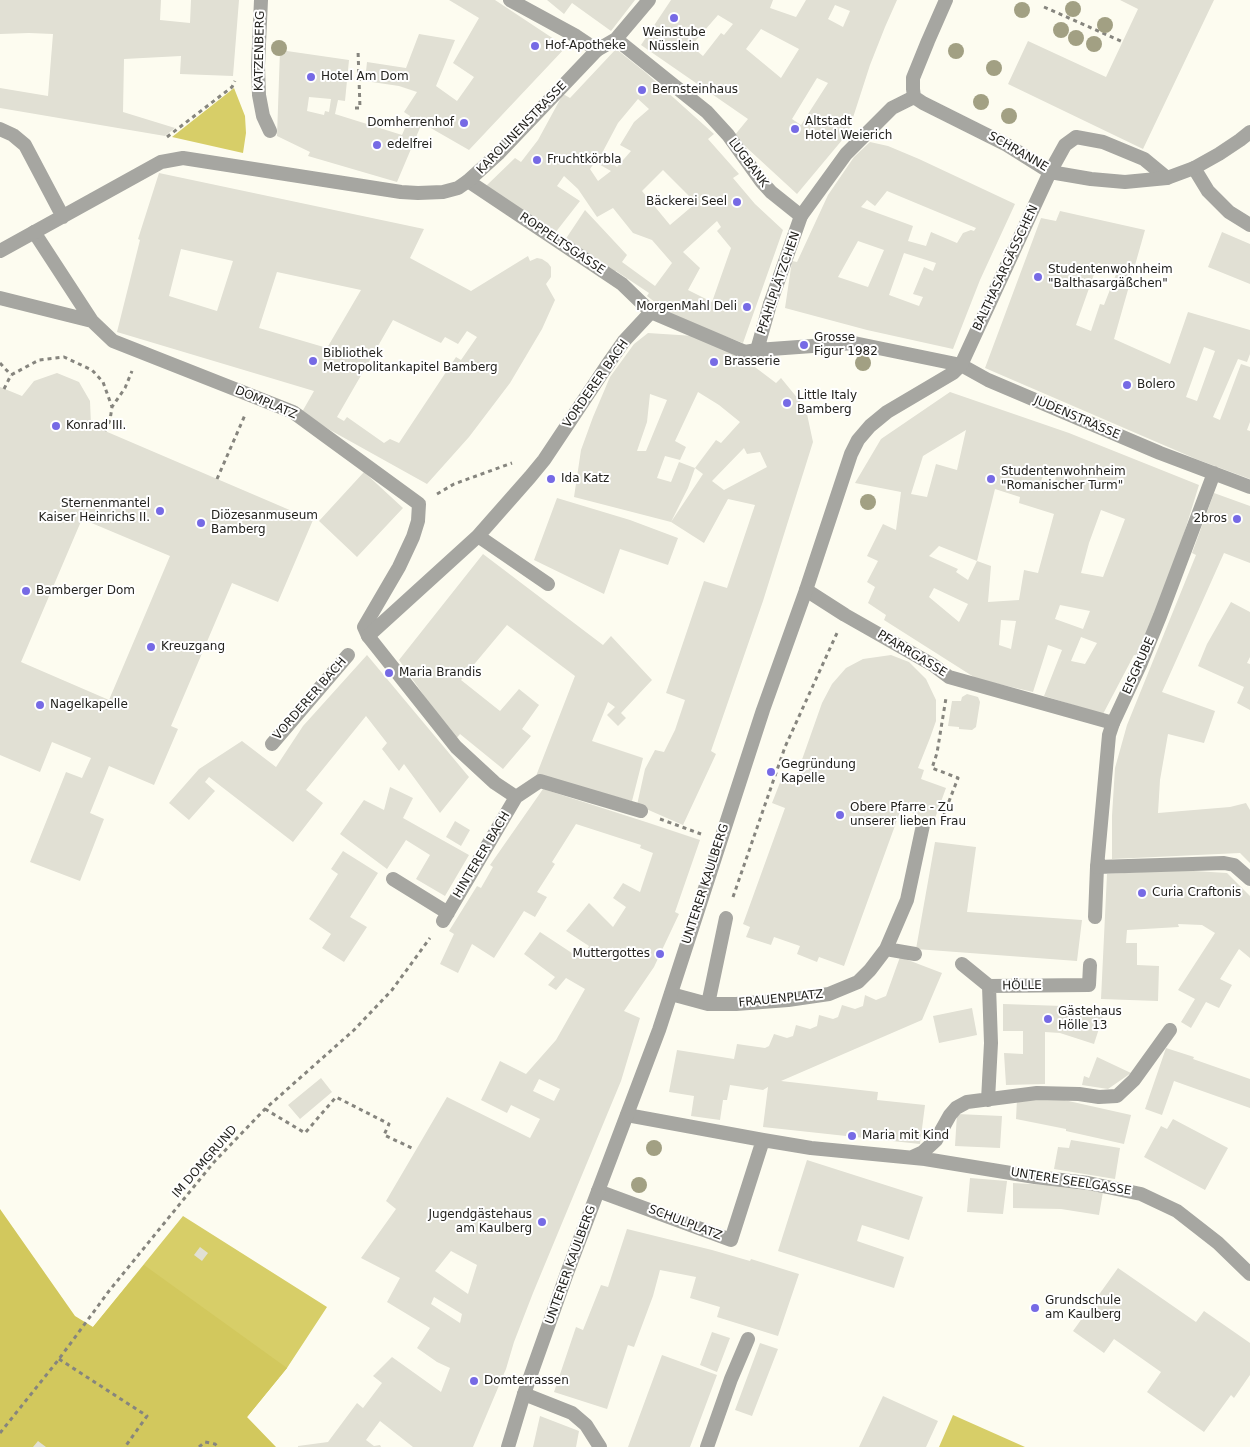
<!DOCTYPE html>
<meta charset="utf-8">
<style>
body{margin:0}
canvas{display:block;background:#fdfcf0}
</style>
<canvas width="1250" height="1447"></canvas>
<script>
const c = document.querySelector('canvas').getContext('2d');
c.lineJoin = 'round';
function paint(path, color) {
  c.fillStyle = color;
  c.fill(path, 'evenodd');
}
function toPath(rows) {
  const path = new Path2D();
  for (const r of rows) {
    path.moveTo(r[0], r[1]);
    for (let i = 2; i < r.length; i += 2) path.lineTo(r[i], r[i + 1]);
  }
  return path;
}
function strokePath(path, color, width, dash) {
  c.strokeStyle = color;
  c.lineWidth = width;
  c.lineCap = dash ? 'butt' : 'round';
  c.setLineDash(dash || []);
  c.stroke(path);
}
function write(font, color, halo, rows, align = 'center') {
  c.font = font + ' "DejaVu Sans",sans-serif';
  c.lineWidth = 4;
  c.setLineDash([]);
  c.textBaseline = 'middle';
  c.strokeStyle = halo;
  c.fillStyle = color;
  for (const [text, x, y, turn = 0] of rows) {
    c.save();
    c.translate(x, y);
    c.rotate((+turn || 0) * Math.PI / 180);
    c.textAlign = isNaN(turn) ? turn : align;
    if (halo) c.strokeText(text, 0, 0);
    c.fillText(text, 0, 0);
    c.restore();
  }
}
paint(toPath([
 [234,88,245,116,246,133,243,153,172,137],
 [183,1216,327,1307,287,1368,247,1417,16,1447,93,1327],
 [953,1415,1025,1447,939,1447]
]), '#d7ce68');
paint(toPath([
 [0,1209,75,1316,93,1327,144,1265,287,1368,247,1417,276,1447,0,1447]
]), '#d2c85d');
paint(toPath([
 [0,0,161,0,160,20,190,23,191,0,239,0,233,76,180,74,181,56,124,59,123,112,175,128,165,136,0,108,0,88,48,96,53,34,29,33,0,34],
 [449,0,495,0,566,47,469,150,422,123,397,182,308,156,310,152,277,136,280,50,349,60,345,101,338,100,335,114,402,135,410,116,404,112,417,92,399,86,365,81,367,62,406,68,419,34,455,40,436,86,457,101,474,77,453,63,479,18],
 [309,97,331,99,329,112,325,111,324,115,307,111],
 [547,0,635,0,611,31,572,3,564,14],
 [671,0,773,0,770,8,796,17,806,0,897,0,885,27,870,65,848,133,797,194,734,136,748,119,641,45],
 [835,5,850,11,843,27,828,19],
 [718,15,733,24,724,35,721,33,703,56,691,46],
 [761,29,799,49,781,78,746,49],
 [817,78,828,83,801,125,792,119],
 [1120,0,1214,0,1143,149,1008,84,1028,41,1106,77,1138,9],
 [616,49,645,72,714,134,708,139,739,174,733,178,755,204,783,230,743,343,674,317,647,296,649,293,616,271,614,274,565,240,585,210,627,255,622,262,655,286,672,263,652,240,633,233,613,208,597,217,578,189,564,176,557,186,580,201,555,233,486,186,515,158,521,162,538,140,563,94,570,98],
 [638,99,649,109,634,122,620,145,631,151,617,167,601,155,618,123],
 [595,162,611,171,598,181,590,169],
 [663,170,696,203,670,225,642,191],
 [717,221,721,227,717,231,731,248,712,302,688,290,700,268,683,252],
 [870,142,888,146,919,159,1015,204,980,280,953,349,867,330,785,308,792,261,797,262,828,195,854,157],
 [887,191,976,228,974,231,971,230,963,233,957,243,931,232,926,246,908,241,913,226,861,207,867,200,875,206],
 [858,241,884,250,868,287,838,277],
 [904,253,936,263,933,271,924,267,913,294,923,297,919,306,889,295],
 [159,173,424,229,410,258,471,291,528,256,530,261,537,258,542,259,548,263,551,267,551,277,546,284,555,300,542,329,510,383,469,437,427,484,330,430,302,412,314,391,117,332,140,240,138,239],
 [181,249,233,261,217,311,169,296],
 [277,272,361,290,327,348,259,328],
 [393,320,441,343,445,337,458,344,467,331,477,337,461,360,456,357,399,443,390,439,384,443,347,417,344,421,337,417],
 [1060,211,1145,230,1114,339,1170,364,1188,312,1250,330,1250,354,1247,362,1238,359,1213,417,1220,420,1241,364,1250,367,1250,422,1247,430,1250,431,1250,479,1196,459,985,368,1041,218,1056,221],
 [1098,263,1118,269,1104,305,1100,304,1091,331,1076,325],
 [1204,347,1215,351,1197,401,1186,397],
 [1222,232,1250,244,1250,284,1208,267],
 [648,333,694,336,743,358,776,383,781,378,799,400,807,414,813,442,763,601,711,751,716,754,683,825,637,805,645,769,655,750,664,752,675,730,685,700,666,693,704,581,727,588,755,505,728,499,704,543,671,522,703,474,695,468,688,488,671,522,574,497,581,450,593,417,610,377,634,344],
 [698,392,719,405,740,422,721,443,716,440,695,468,679,462,671,482,657,478,665,456,680,460,686,447,675,441],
 [650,394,667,400,646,451,637,451,647,422],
 [744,448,747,454,760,452,767,467,724,490,712,481],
 [57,373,79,382,90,401,91,425,313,520,278,602,232,583,171,726,178,729,154,785,109,766,90,813,104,819,80,881,30,862,66,772,82,778,91,758,52,742,40,772,0,755,0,387,22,396,34,381],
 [82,519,170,556,109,700,21,662],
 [950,392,1069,433,1199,485,1173,569,1137,656,1134,655,1103,714,1044,696,1062,650,1048,645,1033,692,977,679,884,620,886,615,868,603,875,587,867,582,878,561,867,556,883,524,896,530,901,492,855,483,881,439],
 [966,430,957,470,936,464,927,497,911,494,923,456],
 [1049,470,1057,472,1053,490,1039,486,1043,476,1047,477],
 [995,489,1020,497,1019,503,1054,514,1038,573,1024,570,1019,600,988,602,991,566,977,561,968,580,956,572,958,569,929,556,939,546,977,561],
 [1101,510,1125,519,1103,577,1081,573,1089,543],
 [934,588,968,604,959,622,929,597],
 [1060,605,1090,611,1083,629,1055,619],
 [1001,620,1016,621,1011,649,999,645],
 [1081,637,1097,643,1085,664,1071,661],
 [364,472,403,508,357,557,319,521],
 [1214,493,1250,506,1250,563,1224,553,1162,692,1215,711,1204,743,1168,734,1160,780,1158,813,1230,807,1246,803,1250,810,1250,863,1240,853,1112,859,1112,816,1115,768,1127,725,1196,555,1192,553],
 [557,498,630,520,678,538,668,565,620,549,604,594,534,560],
 [483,554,603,645,611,636,652,680,621,713,626,718,618,726,607,715,615,707,608,702,592,741,643,758,632,801,536,776,575,676,507,625,461,680,500,711,519,689,539,705,522,729,531,736,503,769,460,734,455,740,399,660],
 [1231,602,1250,612,1250,657,1247,663,1250,664,1250,710,1237,703,1244,687,1198,666,1207,644],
 [367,655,469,777,440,813,404,764,399,771,382,749,387,743,366,716,306,790,323,803,293,842,209,777,205,782,215,791,189,820,169,803,199,769,242,741,276,767,303,726],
 [891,655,909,662,926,679,936,700,936,721,930,738,918,768,924,770,921,779,946,788,934,821,901,809,844,966,819,957,817,962,797,954,800,946,774,937,771,945,746,937,750,927,743,924,785,808,772,803,781,780,793,785,822,703,832,684,846,668,863,659],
 [967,694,978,697,980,702,976,727,972,730,959,729,959,727,948,726,952,701,961,701,962,697],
 [390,787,413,798,403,818,469,855,445,896,416,879,430,855,406,840,387,869,340,834,364,800,384,810],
 [543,789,649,823,700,840,675,912,679,914,654,967,624,1011,640,1018,621,1081,533,1293,514,1342,506,1369,473,1447,413,1447,380,1421,366,1440,374,1446,380,1445,381,1447,298,1447,298,1446,328,1442,357,1403,363,1408,382,1383,373,1376,392,1357,441,1392,450,1368,437,1362,417,1348,430,1328,387,1302,400,1278,361,1258,396,1209,386,1201,447,1097,530,1138,540,1119,511,1105,507,1113,481,1100,500,1061,526,1074,556,1040,585,989,566,978,556,990,548,985,555,977,524,954,540,932,581,959,589,946,566,931,589,903,613,927,626,907,613,898,623,883,640,892,653,853,640,848,641,845,576,824,552,862,555,864,537,892,547,897,535,917,524,911,494,958,472,944,458,973,440,964,454,934,449,931,477,886,481,888,493,867,490,865],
 [539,1079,560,1089,554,1101,533,1091],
 [451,1251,477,1265,468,1294,435,1271],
 [434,1297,462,1314,460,1323,431,1304],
 [455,821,470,830,461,846,446,837],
 [935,842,976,847,967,912,1082,920,1077,961,916,949],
 [343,851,378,873,350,917,367,927,344,962,322,948,331,934,309,919,338,874,331,869],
 [1178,870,1227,873,1250,896,1250,958,1239,949,1220,979,1232,985,1219,1008,1206,1002,1191,1028,1181,1022,1195,999,1178,990,1215,933,1202,925,1178,924,1179,927,1127,930,1126,943,1137,943,1137,965,1159,966,1158,1001,1101,999,1107,874],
 [900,957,942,973,922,1020,781,1081,878,1092,877,1100,925,1105,920,1144,763,1127,768,1087,763,1090,730,1085,727,1100,723,1100,720,1120,691,1116,694,1096,669,1092,677,1050,734,1059,737,1044,765,1048,769,1046,774,1034,787,1038,793,1036,796,1025,810,1029,817,1026,819,1015,833,1019,838,1017,842,1005,855,1009,863,1006,865,995,876,1000,886,996],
 [1003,1004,1063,1006,1105,1010,1094,1044,1060,1033,1045,1032,1045,1084,1006,1085,1004,1053,1023,1054,1023,1031,1003,1031],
 [972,1008,977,1035,939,1043,933,1016],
 [1166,1048,1194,1057,1193,1059,1250,1079,1250,1108,1174,1081,1162,1115,1145,1109],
 [1097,1057,1131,1073,1108,1089,1082,1085,1084,1076,1089,1078],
 [321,1078,332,1092,300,1119,288,1105],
 [1055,1098,1131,1115,1124,1144,1066,1131,1066,1129,1016,1119,1017,1099],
 [957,1114,1002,1116,1000,1148,955,1146],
 [1173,1119,1228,1148,1205,1190,1144,1157,1161,1126,1167,1129],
 [1071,1140,1120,1148,1115,1179,1054,1169,1058,1147,1069,1148],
 [807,1160,923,1197,909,1240,862,1225,857,1241,904,1257,894,1288,778,1251],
 [970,1178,1007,1181,1003,1214,967,1212],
 [1013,1183,1065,1186,1103,1192,1099,1215,1061,1209,1013,1208],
 [627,1229,712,1250,750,1261,751,1259,799,1274,778,1336,717,1317,720,1307,690,1298,696,1277,660,1270,653,1296,634,1347,628,1345,607,1409,554,1392,576,1327,583,1330,601,1285,608,1287],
 [200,1247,208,1253,202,1261,194,1255],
 [1118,1268,1196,1322,1204,1311,1250,1343,1250,1375,1234,1398,1231,1395,1204,1432,1147,1392,1161,1372,1114,1339,1104,1353,1073,1331],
 [712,1332,730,1338,717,1372,700,1365],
 [760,1343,778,1349,752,1416,735,1410],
 [662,1355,717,1375,690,1447,628,1447],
 [883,1396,938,1421,926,1447,859,1447],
 [540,1416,579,1431,576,1447,533,1447],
 [38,1441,46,1447,33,1447]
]), '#e1e0d4');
strokePath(toPath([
 [1044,7,1123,42],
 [355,108,360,108,358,50],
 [167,137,232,87,235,81],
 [0,363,11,375],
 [4,389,11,375,39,360,64,357,92,370,103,382,112,407],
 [105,431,110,420,112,407,125,388,132,371],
 [217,479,245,415],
 [437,494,454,484,512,463],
 [943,817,958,778,932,768,937,753,946,698],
 [660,819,701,834],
 [733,897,785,747,837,633],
 [265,1109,305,1133,336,1097,389,1124,384,1135,414,1149],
 [59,1359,147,1416,125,1447],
 [0,1433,59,1359,109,1291,214,1162,265,1109,354,1030,392,990,430,938],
 [199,1447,205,1442,215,1444,218,1447]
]), '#86857e', 3, [4, 4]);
strokePath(toPath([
 [510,0,576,36,597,50],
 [1194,168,1208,191,1229,212,1250,225],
 [1050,172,1065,145,1076,137,1103,142,1144,159,1167,178],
 [468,181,622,284,651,312],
 [34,232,92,321,113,341,293,412,323,434,419,504,418,521,413,537,399,567,364,627,368,636,456,747,495,783,516,797],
 [0,298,92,321],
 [770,304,801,216],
 [806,590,845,615,933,665,949,677,1113,723],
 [393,879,448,913],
 [1095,917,1097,867],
 [443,921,516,797,540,781,641,811],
 [886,949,915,954],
 [962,964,989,986],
 [989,986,1089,985,1090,965],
 [671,994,708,1004,736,1004,788,1000,829,994,858,982,870,970,886,949,907,900,923,825],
 [708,1004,726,918],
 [988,1100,991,1043,989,986],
 [627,1115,763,1140,811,1148,925,1159,1035,1177,1088,1183,1141,1194,1177,1211,1218,1243,1250,1274],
 [912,1157,923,1152,936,1140,950,1115,956,1108,967,1102,1037,1093,1079,1094,1099,1097,1117,1096,1134,1080,1170,1030],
 [598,1191,731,1240,763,1140],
 [524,1394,572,1413,586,1425,600,1447],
 [707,1447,731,1379,748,1339]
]), '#a6a6a1', 14);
strokePath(toPath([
 [770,304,757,350,854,343,961,365],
 [651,312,745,352]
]), '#a6a6a1', 14);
strokePath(toPath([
 [261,0,258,66,259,95,263,116,270,131],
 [946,0,928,41,913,78,913,89,914,97,923,103,1007,145,1050,172],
 [616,39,707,112,728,135,761,181,771,192,801,216,846,154,892,108,914,97],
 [0,129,13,135,25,145,63,217],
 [0,251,161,162,183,158,401,192,418,193,443,192,458,188,468,181,499,153,597,50,616,39,649,0],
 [745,352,757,350],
 [961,365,988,380,1160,453,1250,487],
 [1214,473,1160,616,1140,665,1113,723,1109,735,1097,867,1224,863,1234,865,1250,879],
 [478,536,548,584],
 [368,636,478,536,530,477,544,460,610,361,624,341,651,312],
 [272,744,348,655]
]), '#a6a6a1', 14);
strokePath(toPath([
 [508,1447,524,1394,567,1273,659,1030,763,710,806,590,851,454,858,440,870,426,887,412,953,373,961,365,1050,172,1091,179,1125,182,1167,178,1194,168,1219,154,1240,140,1250,132]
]), '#a6a6a1', 14);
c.fillStyle = '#a2a083';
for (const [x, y] of [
 [1073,9],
 [1022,10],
 [1105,25],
 [1061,30],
 [1076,38],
 [1094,44],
 [279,48],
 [956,51],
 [994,68],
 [981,102],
 [1009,116],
 [863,363],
 [868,502],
 [654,1148],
 [639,1185]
]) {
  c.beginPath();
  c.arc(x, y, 8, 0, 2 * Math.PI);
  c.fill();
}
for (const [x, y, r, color] of [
 [674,18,5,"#766ae5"],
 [535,46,5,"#766ae5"],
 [311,77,5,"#766ae5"],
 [642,90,5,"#766ae5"],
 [464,123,5,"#766ae5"],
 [795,129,5,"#766ae5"],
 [377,145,5,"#766ae5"],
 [537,160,5,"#766ae5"],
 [737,202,5,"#766ae5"],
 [1038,277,5,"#766ae5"],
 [747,307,5,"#766ae5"],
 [804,345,5,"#766ae5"],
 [313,361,5,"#766ae5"],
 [714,362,5,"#766ae5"],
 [1127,385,5,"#766ae5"],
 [787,403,5,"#766ae5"],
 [56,426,5,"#766ae5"],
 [551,479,5,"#766ae5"],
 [991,479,5,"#766ae5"],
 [160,511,5,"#766ae5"],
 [1237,519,5,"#766ae5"],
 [201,523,5,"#766ae5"],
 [26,591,5,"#766ae5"],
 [151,647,5,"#766ae5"],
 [389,673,5,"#766ae5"],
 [40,705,5,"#766ae5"],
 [771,772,5,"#766ae5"],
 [840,815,5,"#766ae5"],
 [1142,893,5,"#766ae5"],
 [660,954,5,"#766ae5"],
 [1048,1019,5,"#766ae5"],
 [852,1136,5,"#766ae5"],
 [542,1222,5,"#766ae5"],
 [1035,1308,5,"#766ae5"],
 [474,1381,5,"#766ae5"]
]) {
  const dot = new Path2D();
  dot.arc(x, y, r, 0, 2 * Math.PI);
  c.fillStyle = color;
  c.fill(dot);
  strokePath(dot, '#fff', 2);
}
write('12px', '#24231f', '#fff', [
 ["Weinstube",674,33,"center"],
 ["Nüsslein",674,47,"center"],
 ["Hof-Apotheke",545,46],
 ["Hotel Am Dom",321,77],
 ["Bernsteinhaus",652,90],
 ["Altstadt",805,122],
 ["Hotel Weierich",805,136],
 ["Domherrenhof",454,123,"right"],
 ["edelfrei",387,145],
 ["Fruchtkörbla",547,160],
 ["Bäckerei Seel",727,202,"right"],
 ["Studentenwohnheim",1048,270],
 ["\"Balthasargäßchen\"",1048,284],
 ["MorgenMahl Deli",737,307,"right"],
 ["Grosse",814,338],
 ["Figur 1982",814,352],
 ["Bibliothek",323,354],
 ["Metropolitankapitel Bamberg",323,368],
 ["Brasserie",724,362],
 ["Bolero",1137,385],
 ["Little Italy",797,396],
 ["Bamberg",797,410],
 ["Konrad III.",66,426],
 ["Studentenwohnheim",1001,472],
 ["\"Romanischer Turm\"",1001,486],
 ["Ida Katz",561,479],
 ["Sternenmantel",150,504,"right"],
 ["Kaiser Heinrichs II.",150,518,"right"],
 ["Diözesanmuseum",211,516],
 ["Bamberg",211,530],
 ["2bros",1227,519,"right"],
 ["Bamberger Dom",36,591],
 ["Kreuzgang",161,647],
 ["Maria Brandis",399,673],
 ["Nagelkapelle",50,705],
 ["Gegründung",781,765],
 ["Kapelle",781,779],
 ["Obere Pfarre - Zu",850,808],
 ["unserer lieben Frau",850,822],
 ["Curia Craftonis",1152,893],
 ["Muttergottes",650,954,"right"],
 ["Gästehaus",1058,1012],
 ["Hölle 13",1058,1026],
 ["Maria mit Kind",862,1136],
 ["Jugendgästehaus",532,1215,"right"],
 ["am Kaulberg",532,1229,"right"],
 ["Grundschule",1045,1301],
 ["am Kaulberg",1045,1315],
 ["Domterrassen",484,1381]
], 'left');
write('12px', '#24231f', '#fff', [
 ["KATZENBERG",260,51,-89],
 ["KAROLINENSTRASSE",522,128,-46],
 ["SCHRANNE",1018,152,30],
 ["LUGBANK",748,163,53],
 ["ROPPELTSGASSE",562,244,34],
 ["BALTHASARGÄSSCHEN",1006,268,-65],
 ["PFAHLPLÄTZCHEN",779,283,-71],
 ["VORDERER BACH",596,384,-55],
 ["DOMPLATZ",266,403,23],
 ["JUDENSTRASSE",1077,418,23],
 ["PFARRGASSE",912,654,31],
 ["EISGRUBE",1139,666,-66],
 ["VORDERER BACH",310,699,-49],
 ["HINTERER BACH",482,855,-59],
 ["UNTERER KAULBERG",706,884,-72],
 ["HÖLLE",1022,986,-1],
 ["FRAUENPLATZ",781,999,-6],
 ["IM DOMGRUND",205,1162,-49],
 ["UNTERE SEELGASSE",1071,1182,9],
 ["SCHULPLATZ",685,1223,21],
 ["UNTERER KAULBERG",571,1265,-70]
]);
</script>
